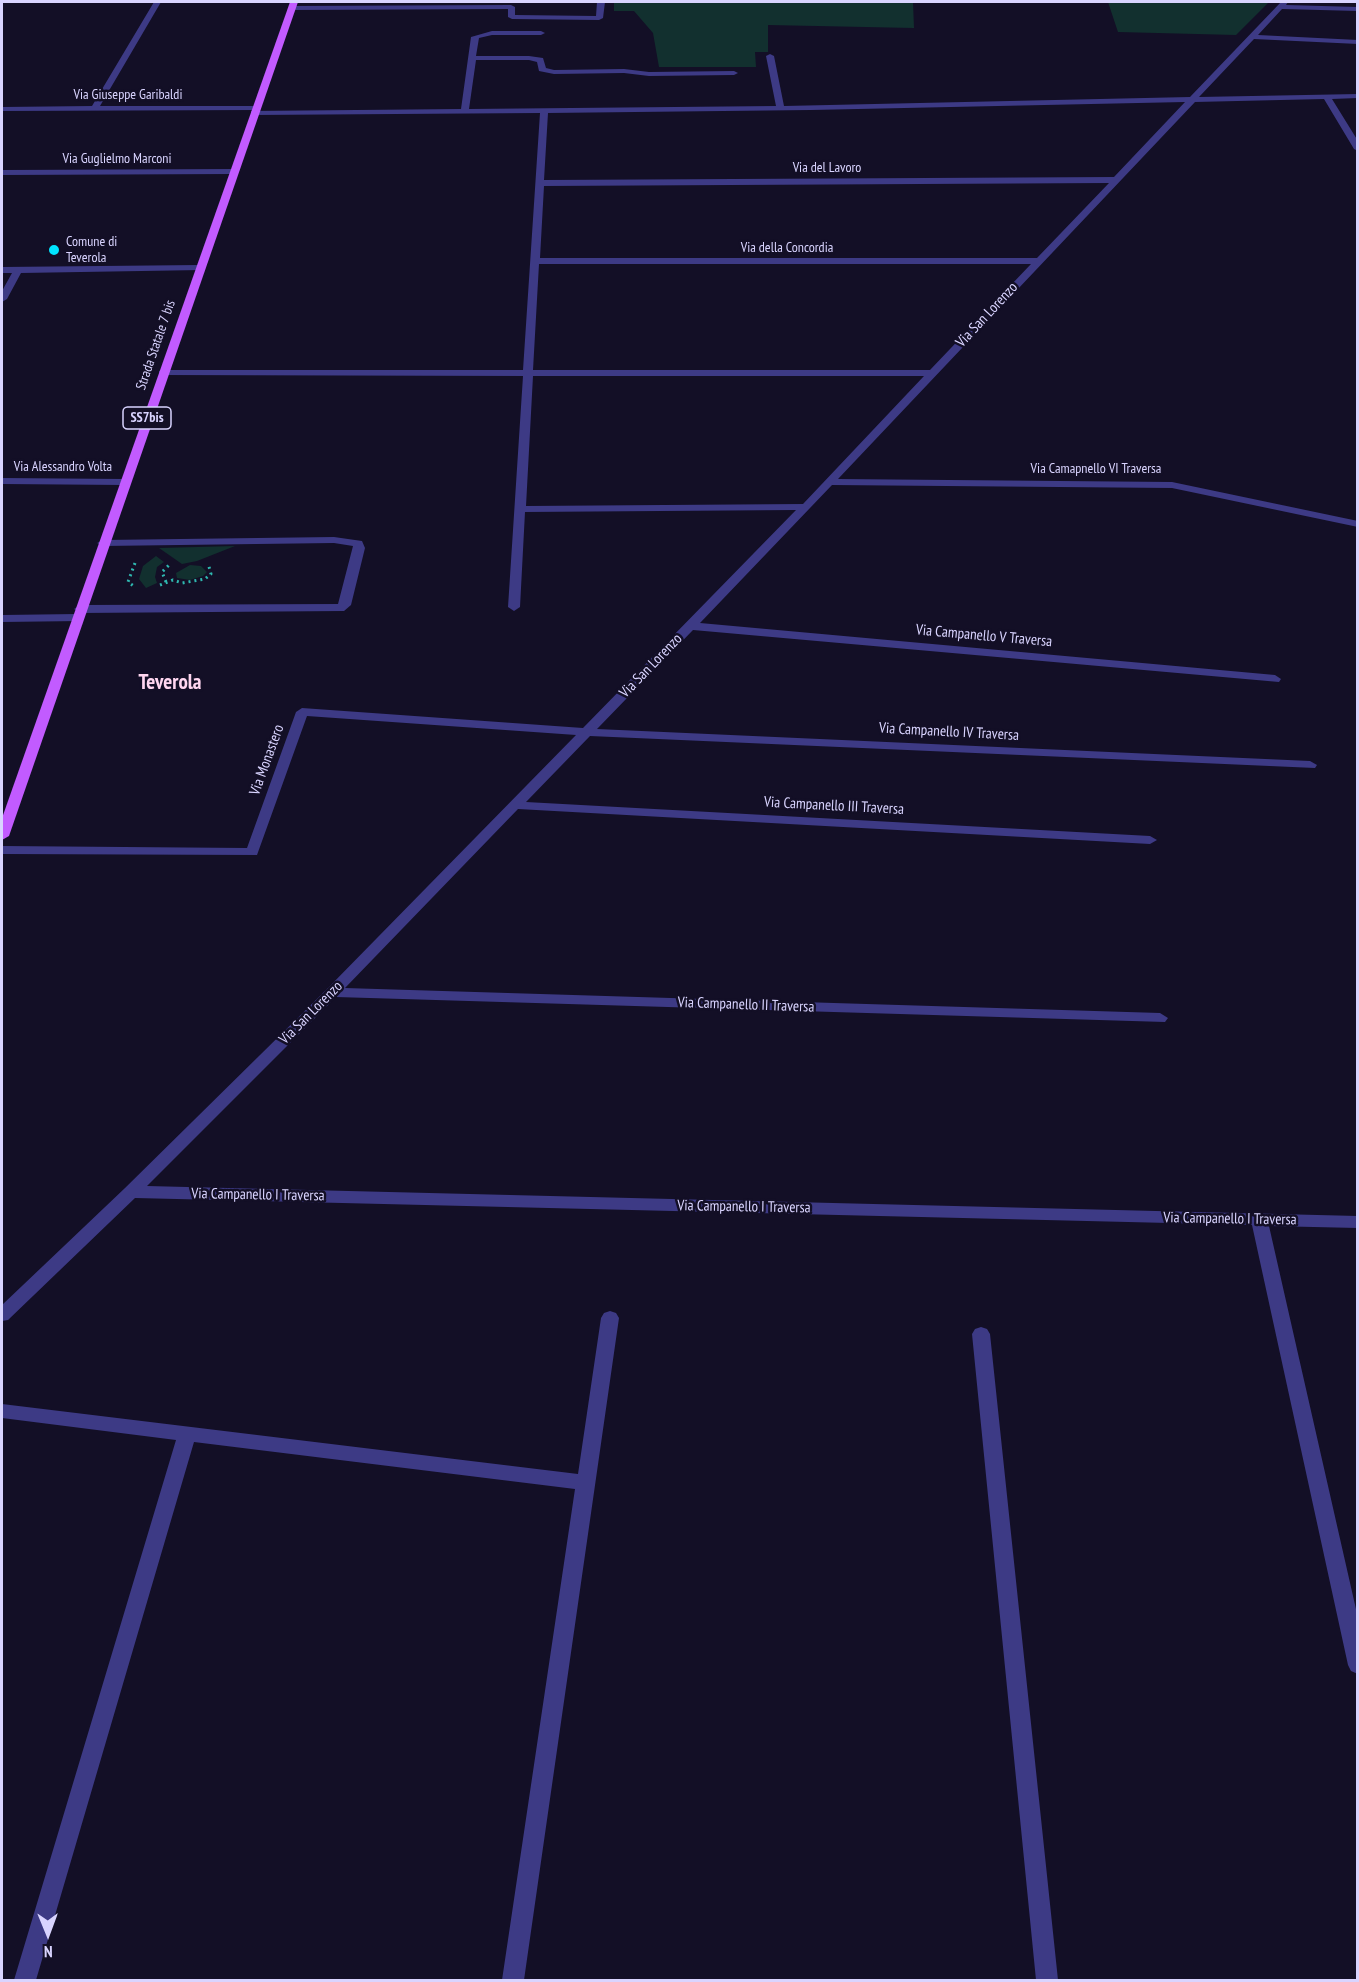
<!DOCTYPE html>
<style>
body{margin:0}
#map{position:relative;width:1359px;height:1982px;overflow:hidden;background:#130f26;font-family:"PT Sans Narrow",sans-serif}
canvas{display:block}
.frame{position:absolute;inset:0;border:3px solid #d9d4ff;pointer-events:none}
.north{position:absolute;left:18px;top:1904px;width:60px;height:60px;-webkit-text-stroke:4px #130f26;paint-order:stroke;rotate:179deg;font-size:16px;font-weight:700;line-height:24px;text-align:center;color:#d9d4ff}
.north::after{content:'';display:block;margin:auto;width:21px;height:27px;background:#d9d4ff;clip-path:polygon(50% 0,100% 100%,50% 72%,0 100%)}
</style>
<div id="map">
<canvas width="1359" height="1982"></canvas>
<div class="frame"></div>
<div class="north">N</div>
</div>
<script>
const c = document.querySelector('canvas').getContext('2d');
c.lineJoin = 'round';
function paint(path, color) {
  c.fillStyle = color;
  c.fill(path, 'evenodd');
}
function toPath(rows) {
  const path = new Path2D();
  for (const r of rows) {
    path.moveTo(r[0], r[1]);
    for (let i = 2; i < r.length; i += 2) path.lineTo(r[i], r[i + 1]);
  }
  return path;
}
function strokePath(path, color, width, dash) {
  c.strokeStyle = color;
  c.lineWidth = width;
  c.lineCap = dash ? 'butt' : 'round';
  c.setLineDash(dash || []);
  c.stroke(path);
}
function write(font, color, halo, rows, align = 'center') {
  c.font = font + ' "PT Sans Narrow",sans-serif';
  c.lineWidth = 5;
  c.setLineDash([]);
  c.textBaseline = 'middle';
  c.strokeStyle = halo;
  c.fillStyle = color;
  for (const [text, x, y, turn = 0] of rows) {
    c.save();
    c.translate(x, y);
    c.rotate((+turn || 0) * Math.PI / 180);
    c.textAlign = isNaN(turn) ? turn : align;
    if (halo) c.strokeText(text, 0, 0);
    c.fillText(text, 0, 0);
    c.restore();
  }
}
paint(toPath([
 [614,2,913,2,914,28,768,25,768,52,755,52,756,67,659,67,653,33,634,11,614,11],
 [1108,2,1269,2,1236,35,1118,32],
 [235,546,197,561,182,564,159,548],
 [156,556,164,562,157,567,155,577,157,583,146,588,139,579,143,566],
 [190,565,201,566,207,572,203,576,190,580,177,578,176,573]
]), '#12302f');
strokePath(toPath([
 [135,563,128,582,135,587],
 [166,582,162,572,169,565],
 [160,585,173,580,182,583,205,579,211,574,208,563]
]), '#2fb8b0', 3, [2, 4]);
paint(toPath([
 [154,2,161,2,100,106,255,106,259,108,258,110,2,111,2,107,92,106,154,2],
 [597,2,605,2,603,18,599,20,512,19,508,17,508,9,292,10,288,8,292,6,511,5,515,7,515,15,596,16,597,2],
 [1281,2,1288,2,1286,5,1358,7,1358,11,1282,9,1258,35,1358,40,1358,44,1254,39,1199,97,1358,94,1358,98,1332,99,1358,141,1358,151,1354,149,1324,99,1195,102,838,479,1172,482,1358,521,1358,527,1172,488,832,485,700,623,1275,675,1281,679,1279,682,693,630,597,729,1310,761,1317,765,1315,768,590,736,526,802,1150,836,1157,840,1150,844,518,809,345,988,1160,1013,1168,1018,1165,1022,336,997,147,1186,1358,1216,1358,1228,1269,1226,1358,1618,1358,1674,1351,1671,1348,1665,1252,1225,135,1198,8,1320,2,1321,2,1305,125,1188,327,989,576,735,307,716,257,855,2,854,2,846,247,848,296,712,302,708,583,728,796,510,525,512,520,607,514,611,508,607,523,376,159,375,159,371,163,370,523,370,540,113,254,115,251,115,251,111,461,109,471,37,492,31,541,31,545,33,541,35,492,35,479,38,476,56,529,56,543,58,546,68,554,70,624,69,649,72,734,71,738,73,734,75,649,76,624,73,554,74,539,71,537,62,529,60,476,60,469,109,776,106,766,56,770,54,774,56,784,106,1190,97,1281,2],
 [1185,102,1114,177,544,180,548,113,811,110,1185,102],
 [1109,183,1037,258,540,258,544,186,1109,183],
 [539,264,1031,264,930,370,533,370,539,264],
 [533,376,924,376,803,504,526,506,533,376],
 [236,169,236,173,233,174,2,175,2,170,236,169],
 [199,265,204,268,202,270,21,273,7,299,2,302,2,291,12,273,2,273,2,267,199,265],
 [2,478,124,479,129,482,124,485,2,484,2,478],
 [334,537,362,541,365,548,351,605,344,611,80,613,74,609,80,605,338,604,353,546,334,543,103,546,97,543,103,540,334,537],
 [77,614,83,618,81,621,2,622,2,615,77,614],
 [610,1311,616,1313,619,1318,524,1980,502,1980,575,1489,194,1442,36,1980,14,1980,176,1440,2,1418,2,1404,578,1474,601,1318,604,1313,610,1311],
 [981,1327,987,1329,990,1334,1058,1980,1036,1980,972,1334,975,1329,981,1327]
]), '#3d3a85');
paint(toPath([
 [290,2,298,2,9,836,2,840,2,818,290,2]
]), '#c25bff');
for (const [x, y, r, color] of [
 [54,250,6,"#00e5ff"]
]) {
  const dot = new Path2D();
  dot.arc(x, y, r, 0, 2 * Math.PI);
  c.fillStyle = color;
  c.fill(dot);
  strokePath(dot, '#130f26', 2);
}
write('14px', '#d9d4ff', '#130f26', [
 ["Via Giuseppe Garibaldi",128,95],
 ["Via Guglielmo Marconi",117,159],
 ["Via del Lavoro",827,168],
 ["Via della Concordia",787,248],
 ["Strada Statale 7 bis",156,345,-71],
 ["Via Alessandro Volta",63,467],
 ["Via Camapnello VI Traversa",1096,469]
]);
write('14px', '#d9d4ff', '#130f26', [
 ["Comune di",66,242],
 ["Teverola",66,258]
], 'left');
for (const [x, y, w] of [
 [147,418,48]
]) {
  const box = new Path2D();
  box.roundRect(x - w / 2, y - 11, w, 22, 4.5);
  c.fillStyle = '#130f26';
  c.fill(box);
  strokePath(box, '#d9d4ff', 1.5);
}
write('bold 14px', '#d9d4ff', null, [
 ["SS7bis",147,418]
]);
write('15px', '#d9d4ff', '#130f26', [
 ["Via San Lorenzo",987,315,-47],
 ["Via Campanello V Traversa",984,636,5],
 ["Via San Lorenzo",651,666,-46],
 ["Via Campanello IV Traversa",949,732,3],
 ["Via Monastero",267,760,-70],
 ["Via Campanello III Traversa",834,806,3],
 ["Via Campanello II Traversa",746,1005,2],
 ["Via San Lorenzo",311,1013,-45],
 ["Via Campanello I Traversa",258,1195,1],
 ["Via Campanello I Traversa",744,1207,1],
 ["Via Campanello I Traversa",1230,1219,1]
]);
write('bold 21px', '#ffd6f0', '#130f26', [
 ["Teverola",170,683]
]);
</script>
